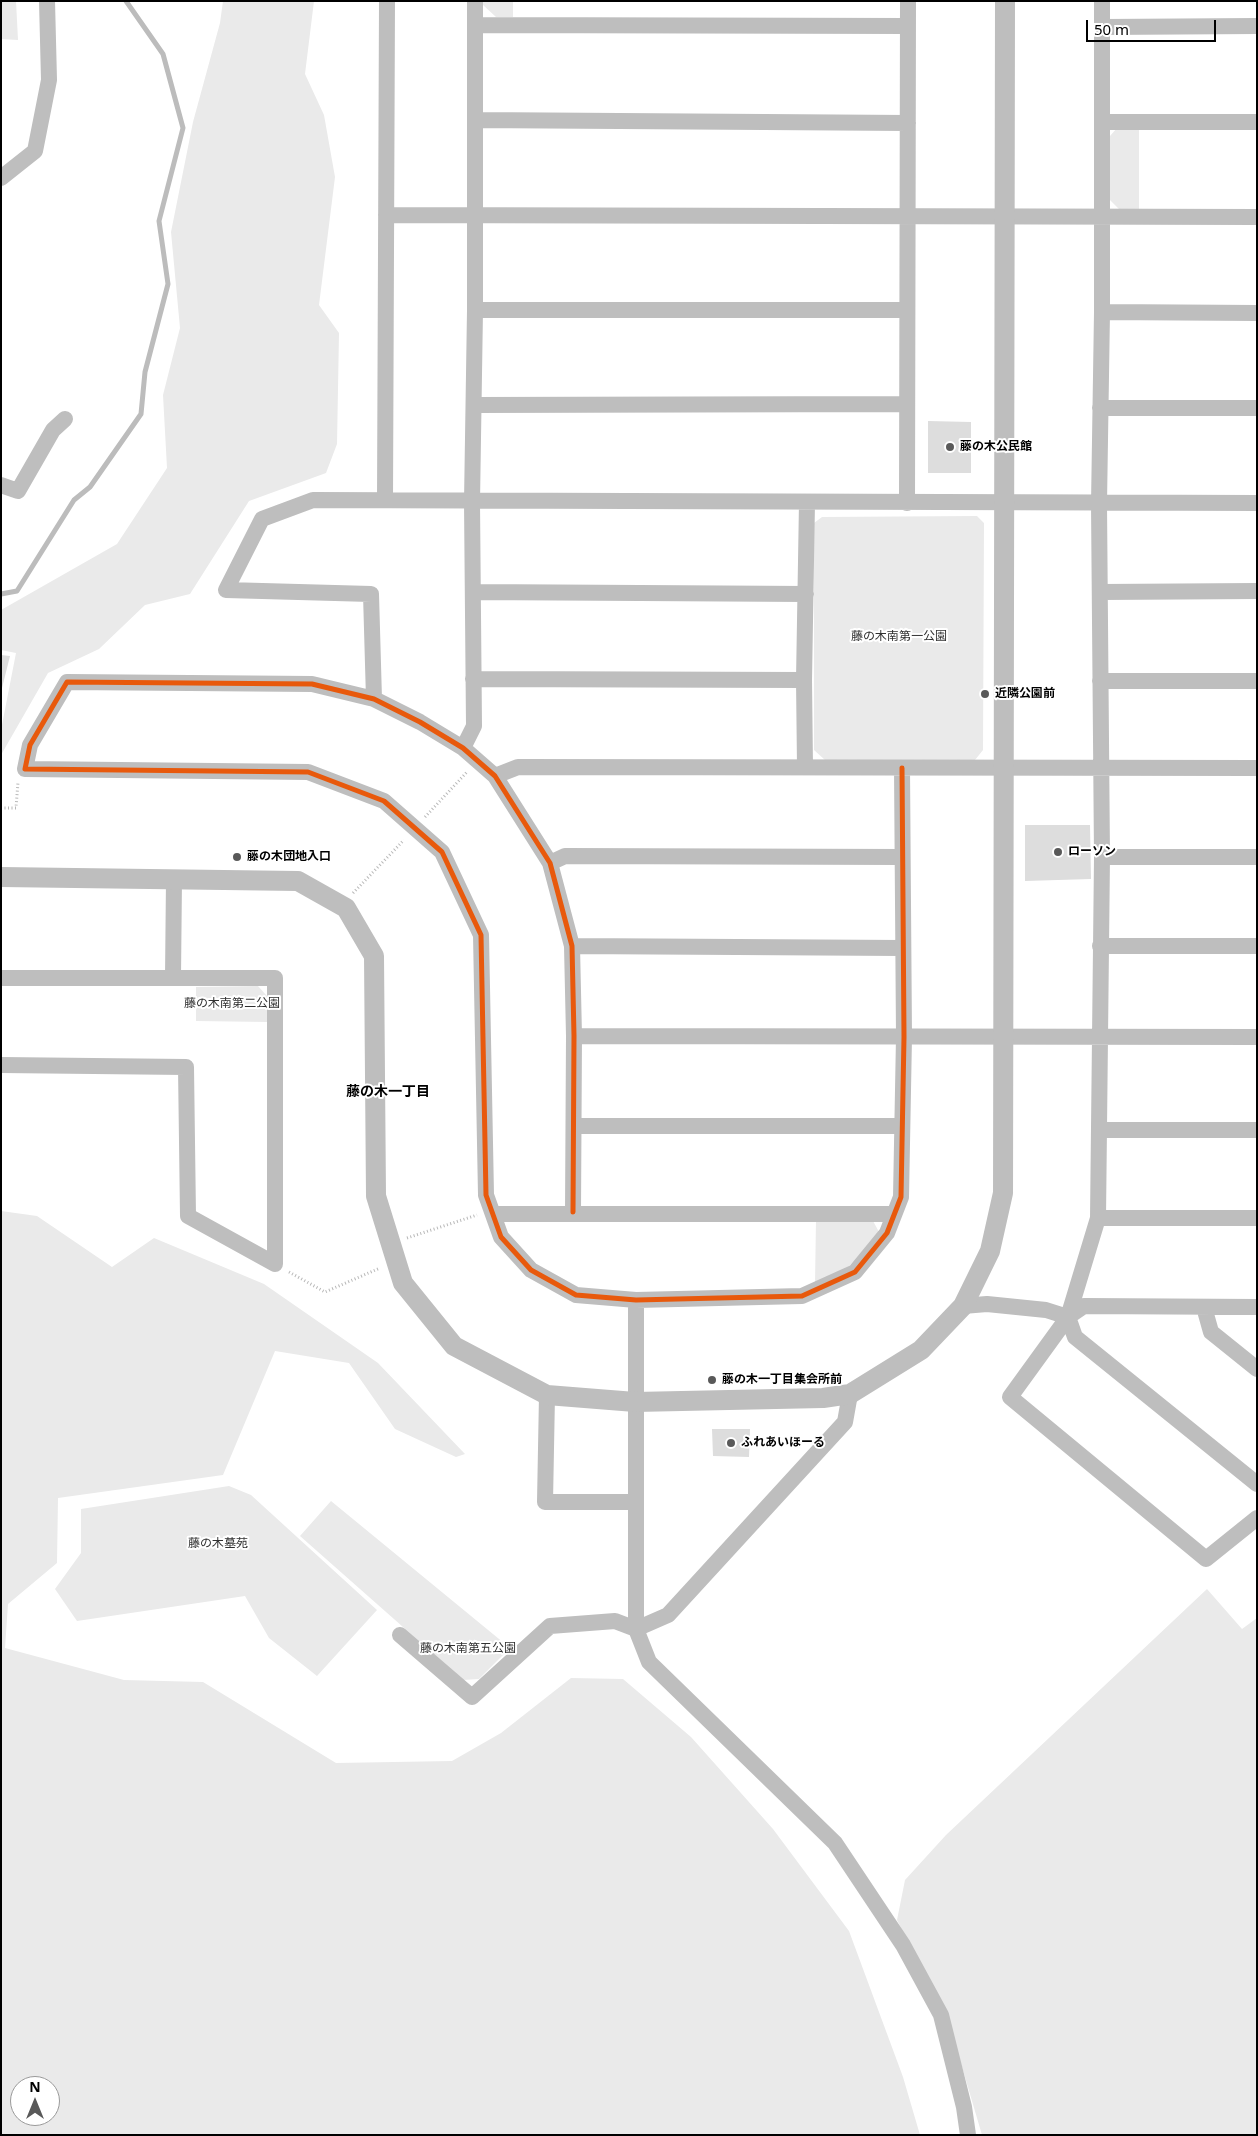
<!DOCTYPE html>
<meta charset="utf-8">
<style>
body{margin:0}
#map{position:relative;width:1258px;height:2136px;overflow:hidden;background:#fff;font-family:"Noto Sans",sans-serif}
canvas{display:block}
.frame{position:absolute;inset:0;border:2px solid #000;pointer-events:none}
.north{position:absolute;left:10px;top:2076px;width:50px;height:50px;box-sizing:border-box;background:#fff;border:1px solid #999;border-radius:50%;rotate:0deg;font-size:14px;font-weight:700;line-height:20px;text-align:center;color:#000}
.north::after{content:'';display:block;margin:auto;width:18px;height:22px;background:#595959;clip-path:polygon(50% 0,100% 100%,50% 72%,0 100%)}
.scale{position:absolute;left:1086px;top:20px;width:130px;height:22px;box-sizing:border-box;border:2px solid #000;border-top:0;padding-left:6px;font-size:15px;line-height:18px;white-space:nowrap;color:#000;-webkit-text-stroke:4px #fff;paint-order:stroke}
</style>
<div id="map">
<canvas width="1258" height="2136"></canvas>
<div class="frame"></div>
<div class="north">N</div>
<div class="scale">50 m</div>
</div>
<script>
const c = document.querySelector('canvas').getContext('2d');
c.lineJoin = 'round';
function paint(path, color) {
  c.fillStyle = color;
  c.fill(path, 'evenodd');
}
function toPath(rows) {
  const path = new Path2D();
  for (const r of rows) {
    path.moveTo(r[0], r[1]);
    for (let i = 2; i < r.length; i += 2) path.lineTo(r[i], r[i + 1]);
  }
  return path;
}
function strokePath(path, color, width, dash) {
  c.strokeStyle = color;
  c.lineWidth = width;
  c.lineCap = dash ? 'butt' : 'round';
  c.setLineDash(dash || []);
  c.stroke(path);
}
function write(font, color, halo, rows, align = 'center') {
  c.font = font + ' "Noto Sans","Noto Sans JP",sans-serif';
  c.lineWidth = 4;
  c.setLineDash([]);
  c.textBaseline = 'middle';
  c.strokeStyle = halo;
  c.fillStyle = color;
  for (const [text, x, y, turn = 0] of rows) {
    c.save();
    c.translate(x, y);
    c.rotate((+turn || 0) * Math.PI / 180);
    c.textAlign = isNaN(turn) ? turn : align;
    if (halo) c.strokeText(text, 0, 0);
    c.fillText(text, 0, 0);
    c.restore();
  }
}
paint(toPath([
 [1,1,16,1,18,40,1,39],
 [223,1,314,1,305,74,324,115,335,177,319,305,339,333,337,444,326,473,249,501,190,594,145,605,99,649,48,673,1,755,1,730,16,653,1,650,1,610,117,544,167,468,163,395,180,328,171,232,193,122,220,23],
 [483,1,513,1,513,17,496,17,483,5],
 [1117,128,1139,129,1139,209,1119,209,1109,199,1110,136],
 [977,516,984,523,983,750,975,760,825,760,814,750,814,523,822,517],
 [258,986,267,996,268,1022,196,1021,196,987],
 [1,1211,37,1216,112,1267,154,1238,264,1284,378,1363,465,1454,456,1457,395,1429,349,1363,275,1351,223,1475,58,1498,57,1563,8,1604,5,1648,124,1680,203,1682,336,1763,452,1761,501,1733,571,1678,623,1679,691,1737,773,1829,849,1931,903,2077,920,2135,1,2135],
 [20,2086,50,2086,50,2116,20,2116],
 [816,1220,873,1221,879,1232,867,1250,849,1266,815,1284],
 [229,1486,251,1495,377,1610,317,1676,269,1638,245,1596,77,1621,55,1589,81,1553,81,1509],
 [331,1501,510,1648,479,1679,463,1680,300,1536],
 [1207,1589,1242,1629,1257,1618,1257,2135,982,2135,950,2026,897,1920,905,1880,946,1835]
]), '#eaeaea');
strokePath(toPath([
 [1,594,17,591,74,500,90,487,141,414,145,372,168,284,159,221,183,128,163,54,126,1]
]), '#bcbcbc', 5);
paint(toPath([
 [928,421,971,422,971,473,928,473],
 [1,655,10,656,2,688,1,688],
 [1025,825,1090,825,1091,879,1025,881],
 [712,1429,750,1429,749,1457,713,1456]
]), '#ddd');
strokePath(toPath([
 [1,808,16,808,18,782],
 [425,817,467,772],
 [353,893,404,840],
 [407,1238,477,1215],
 [289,1272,325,1292,380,1268]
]), '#b8b8b8', 3, [1, 2.5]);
strokePath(toPath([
 [1102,1,1102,312,1099,504,1102,857,1098,1218,1068,1317,1010,1397,1206,1559,1257,1518],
 [475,25,908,26],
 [1103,27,1257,26],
 [475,120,908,123],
 [1102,122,1257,122],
 [1,178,35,151,49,80,47,1],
 [386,215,1257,217],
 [475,310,907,310],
 [1102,312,1257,313],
 [474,405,907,404],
 [1100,408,1257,408],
 [1,485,18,491,53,430,65,419],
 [385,500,387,1],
 [907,503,908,1],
 [473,592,806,594],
 [1101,592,1257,591],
 [473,679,804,680],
 [1100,681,1257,681],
 [374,699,371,594,226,590,262,519,313,500,1257,503],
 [463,748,474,726,472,502,475,310,475,1],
 [805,767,804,680,807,502],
 [495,776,518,767,1257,768],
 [1102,857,1257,857],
 [550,863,565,856,902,857],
 [572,946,902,948],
 [1100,946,1257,946],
 [173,977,174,879],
 [1,978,275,978,275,1264,188,1216,186,1067,1,1065],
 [574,1036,1257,1037],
 [574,1126,902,1126],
 [1099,1130,1257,1130],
 [573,1212,574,1036,572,946,550,863,495,776,463,748,420,722,374,699,312,684,67,682,30,745,25,769,308,772,384,801,442,852,481,935,486,1195,501,1237,531,1270,576,1295,636,1300,802,1296,855,1272,887,1233,901,1197,904,1037,902,768],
 [493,1214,894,1214],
 [1098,1218,1257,1218],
 [636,1300,636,1629,649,1662,835,1843,903,1945,941,2015,964,2107,968,2135],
 [963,1306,987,1304,1046,1310,1068,1317,1084,1306,1257,1307],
 [1204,1307,1211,1332,1257,1369],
 [1068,1317,1075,1337,1257,1484],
 [547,1395,545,1502,635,1502],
 [400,1635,472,1697,550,1626,615,1621,636,1629,668,1615,845,1422,850,1394]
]), '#bebebe', 16);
strokePath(toPath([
 [1,877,298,881,346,908,374,956,376,1196,403,1283,454,1346,547,1395,635,1402,823,1398,850,1394,921,1350,963,1306,990,1251,1003,1193,1005,1]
]), '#bebebe', 20);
strokePath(toPath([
 [573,1212,574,1036,572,946,550,863,495,776,463,748,420,722,374,699,312,684,67,682,30,745,25,769,308,772,384,801,442,852,481,935,486,1195,501,1237,531,1270,576,1295,636,1300,802,1296,855,1272,887,1233,901,1197,904,1037,902,768]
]), '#e8590c', 5);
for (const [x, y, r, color] of [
 [950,447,5,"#595959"],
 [985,694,5,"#595959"],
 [1058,852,5,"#595959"],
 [237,857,5,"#595959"],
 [712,1380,5,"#595959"],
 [731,1443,5,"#595959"]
]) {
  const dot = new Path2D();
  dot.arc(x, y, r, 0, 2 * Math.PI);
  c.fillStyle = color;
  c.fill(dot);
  strokePath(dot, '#fff', 2);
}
write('bold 12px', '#000', '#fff', [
 ["藤の木公民館",960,447],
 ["近隣公園前",995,694],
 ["ローソン",1068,852],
 ["藤の木団地入口",247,857],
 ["藤の木一丁目集会所前",722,1380],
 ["ふれあいほーる",741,1443]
], 'left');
write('12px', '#303030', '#fff', [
 ["藤の木南第一公園",899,637],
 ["藤の木南第二公園",232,1004],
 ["藤の木墓苑",218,1544],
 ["藤の木南第五公園",468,1649]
]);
write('bold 14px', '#000', '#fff', [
 ["藤の木一丁目",388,1092]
]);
</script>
